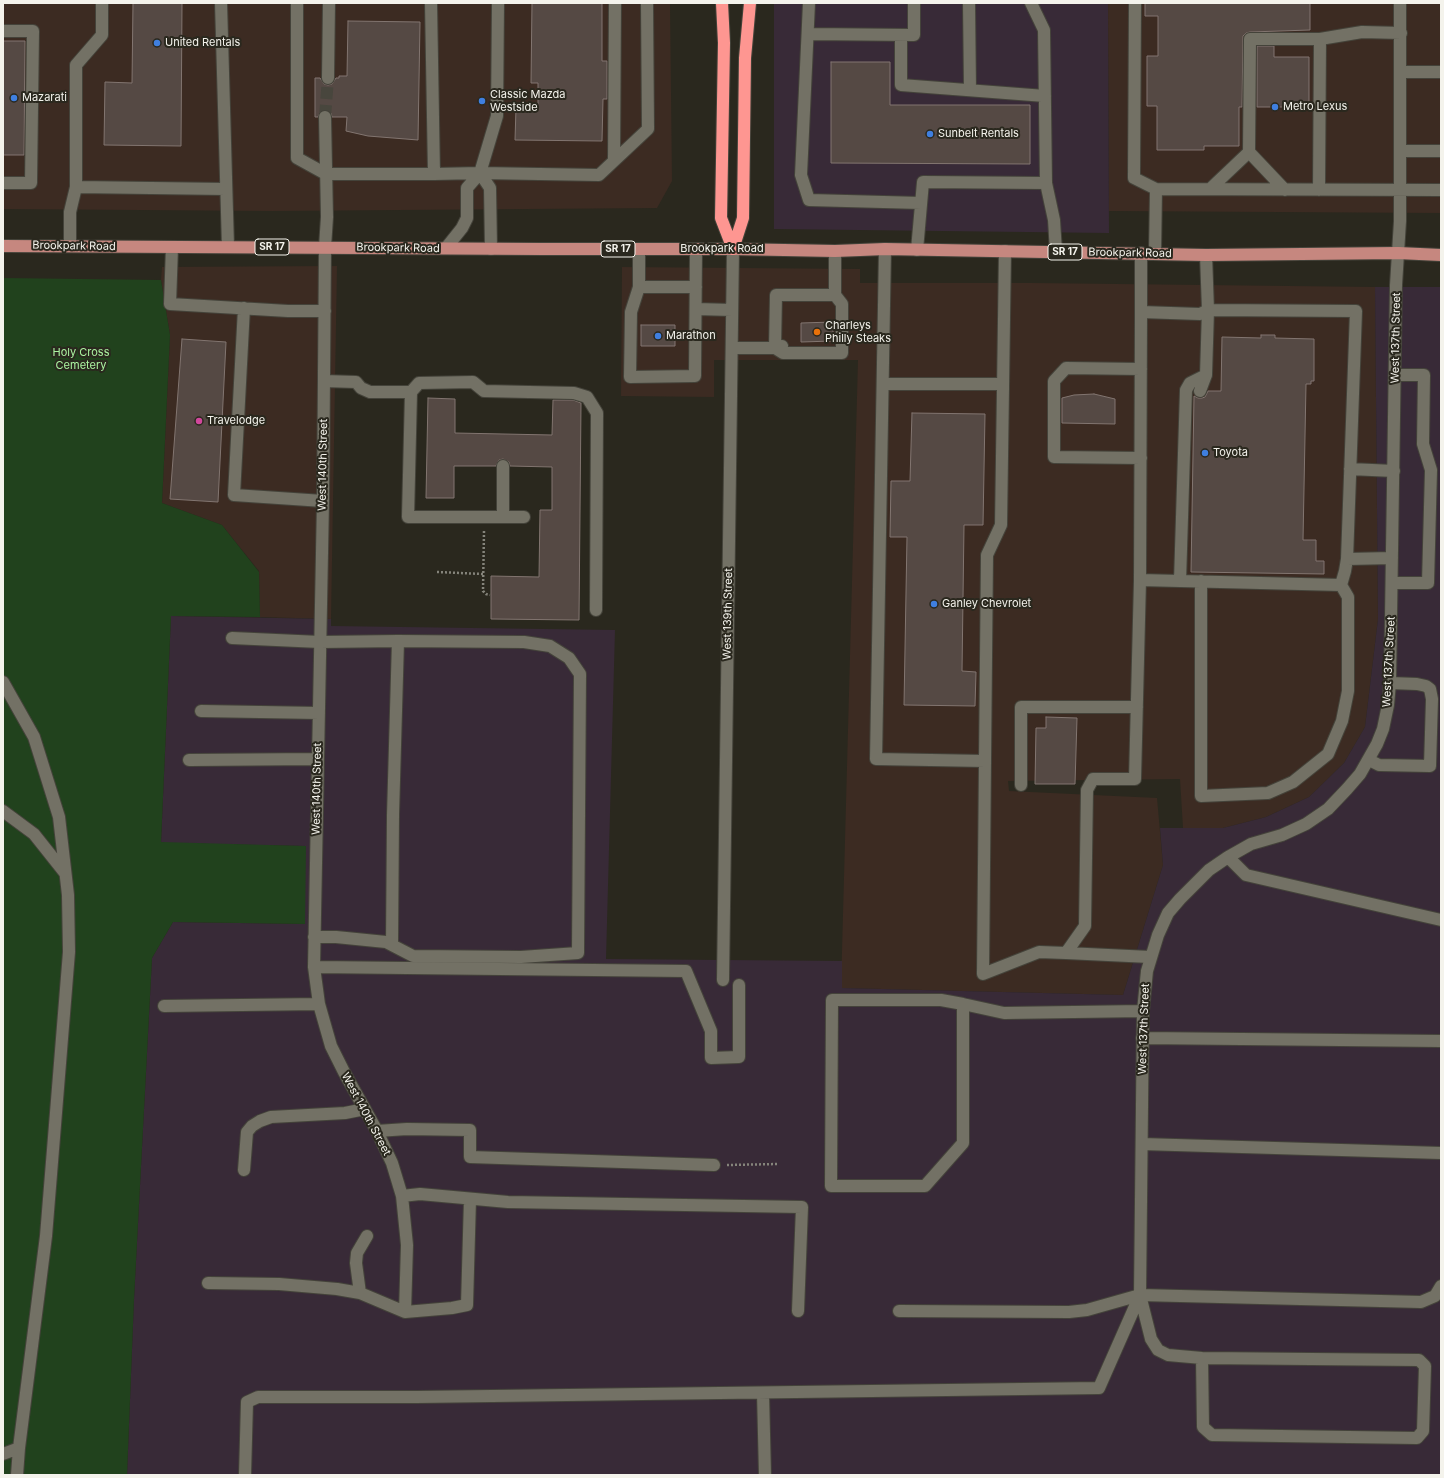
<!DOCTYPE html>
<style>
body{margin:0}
#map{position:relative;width:1444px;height:1478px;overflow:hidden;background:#2a281e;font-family:Inter,sans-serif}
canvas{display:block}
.frame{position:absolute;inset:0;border:4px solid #f4f3ec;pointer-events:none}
</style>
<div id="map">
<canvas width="1444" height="1478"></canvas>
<div class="frame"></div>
</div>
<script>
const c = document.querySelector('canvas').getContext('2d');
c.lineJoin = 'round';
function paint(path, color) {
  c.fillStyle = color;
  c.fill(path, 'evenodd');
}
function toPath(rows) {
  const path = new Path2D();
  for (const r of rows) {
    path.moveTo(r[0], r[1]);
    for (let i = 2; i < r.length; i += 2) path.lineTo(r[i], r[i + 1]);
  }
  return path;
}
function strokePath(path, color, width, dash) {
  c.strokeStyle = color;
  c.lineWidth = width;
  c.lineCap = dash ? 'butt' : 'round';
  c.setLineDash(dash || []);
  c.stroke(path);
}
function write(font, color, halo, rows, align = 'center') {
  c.font = font + ' Inter,sans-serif';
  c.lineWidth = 4;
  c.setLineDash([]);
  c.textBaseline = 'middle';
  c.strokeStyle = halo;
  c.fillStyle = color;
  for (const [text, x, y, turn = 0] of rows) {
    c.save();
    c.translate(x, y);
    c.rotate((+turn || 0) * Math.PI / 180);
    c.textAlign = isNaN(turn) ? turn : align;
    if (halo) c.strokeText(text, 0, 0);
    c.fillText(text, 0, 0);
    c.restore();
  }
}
paint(toPath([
 [3,3,670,3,672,181,657,208,273,211,3,209],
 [1108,3,1441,3,1441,213,1109,211],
 [337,266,331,619,260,617,259,571,222,525,162,503,170,335,161,280,162,267],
 [622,267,860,269,860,283,1032,283,1375,287,1378,619,1365,727,1344,763,1309,797,1266,817,1223,828,1183,828,1180,779,1008,781,1009,791,1157,798,1163,865,1123,995,841,988,858,360,714,360,714,397,621,396]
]), '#3c2b22');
paint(toPath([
 [774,3,1108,3,1109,233,774,229],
 [1375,287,1441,287,1441,1475,127,1475,134,1299,152,958,173,922,304,924,305,846,161,843,171,616,331,619,331,626,615,630,606,959,842,961,842,988,1123,995,1163,865,1160,828,1223,828,1266,817,1309,797,1344,763,1365,727,1378,619]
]), '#382a37');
paint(toPath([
 [3,278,161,280,170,335,162,503,222,525,259,572,260,617,171,616,161,842,306,846,305,924,173,922,152,958,134,1299,127,1475,3,1475]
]), '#21421d');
const building = toPath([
 [133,3,182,3,181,146,104,145,105,82,132,83,133,3],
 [532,3,602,3,602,61,607,61,607,99,603,99,602,141,515,140,516,108,538,108,538,83,531,83,532,3],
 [1145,3,1310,3,1310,30,1250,32,1246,33,1243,36,1242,107,1239,107,1239,146,1204,146,1204,150,1157,150,1157,106,1147,106,1147,56,1158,56,1158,16,1145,16,1145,3],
 [348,21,420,22,418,140,368,136,346,131,347,117,332,117,331,113,325,110,321,111,318,117,315,117,315,78,320,78,324,84,328,85,332,84,336,78,339,78,339,76,347,76,348,21],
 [3,41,25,41,24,155,3,155,3,41],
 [1257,46,1274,46,1274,57,1309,57,1309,107,1257,107,1257,46],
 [831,62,890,62,890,105,1030,105,1030,164,831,163,831,62],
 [833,322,833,341,801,342,801,323,833,322],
 [641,325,675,325,675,346,641,346,641,325],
 [1261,335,1275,335,1275,338,1314,339,1314,381,1311,381,1311,384,1306,384,1303,540,1316,540,1316,561,1324,561,1324,574,1191,572,1194,396,1198,398,1202,398,1205,397,1208,391,1221,391,1222,337,1261,338,1261,335],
 [182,339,226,342,218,502,170,499,182,339],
 [1094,394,1115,399,1115,424,1062,423,1062,398,1074,395,1094,394],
 [428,398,455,399,455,433,552,435,553,400,573,400,581,403,579,620,491,619,491,576,539,577,540,510,552,510,552,467,510,466,509,462,503,459,499,460,496,466,454,466,454,498,426,498,428,398],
 [912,413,985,414,983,525,964,525,962,671,976,672,975,706,904,705,907,537,890,537,891,481,910,481,912,413],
 [1046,717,1077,718,1075,784,1035,784,1036,728,1046,728,1046,717]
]);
paint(building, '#554944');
strokePath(building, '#827570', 1);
strokePath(toPath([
 [325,117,328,78]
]), '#48463d', 12, [12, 6]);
const minor = toPath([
 [221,3,228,247],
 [297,3,297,158,326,174,434,174,480,173,599,175,648,129,647,3],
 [431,3,434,174],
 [809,3,801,175,809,200,921,203],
 [969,3,970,90],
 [1031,3,1044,30,1046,183],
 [1135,3,1134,178,1156,189,1155,254],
 [3,31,33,31,31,183,3,183],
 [808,34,914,35,914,3],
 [901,35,901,85,1045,96],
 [1401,72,1441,72],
 [328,78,329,3],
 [325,117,327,217,325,247,323,501,314,967,319,1004,331,1046,344,1072,377,1131,392,1163,402,1196,407,1245,405,1312],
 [1401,151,1441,151],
 [1249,152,1250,39,1320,39],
 [614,160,615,3],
 [480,173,490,188,491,249],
 [76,187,226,189],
 [1156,189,1441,190],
 [1210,189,1249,152,1285,190],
 [1319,190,1320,39,1362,32,1401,33],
 [70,246,70,212,76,187,76,65,102,35,102,3],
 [172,247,170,304,288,311,325,311],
 [446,248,462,228,467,218,467,188,480,173,497,116,498,3],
 [639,249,639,287,696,287],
 [885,249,876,759,985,761,983,974,1039,952,1066,953,1085,926,1087,790,1093,779,1135,779,1140,580,1341,585,1345,571,1347,559,1356,311,1208,310,1200,314,1141,312,1140,580],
 [917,250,923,182,1046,183,1054,220,1056,252],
 [1141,253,1141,312],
 [639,287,631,312,630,377,695,376,696,249],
 [244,308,234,495,323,501],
 [696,309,732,310],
 [732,348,775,348,782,346],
 [775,348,783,353,842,353,842,304,835,295,835,251],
 [775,348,776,295,835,295],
 [324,381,356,382,361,388,370,392,411,392],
 [883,384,1003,384],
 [1200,391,1206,375],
 [1141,458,1054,457,1054,381,1066,368,1141,369],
 [1350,469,1394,471],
 [503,517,503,466],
 [524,517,408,517,411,392,419,383,473,382,484,391,574,393,587,397,597,413,596,610],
 [1347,559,1392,558],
 [1180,581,1186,390,1190,383,1206,375,1208,310,1206,255],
 [1201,581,1201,796,1268,793,1293,782,1328,754,1342,721,1348,691,1348,597,1341,585],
 [1392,583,1428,583,1431,470,1423,444,1424,375,1395,375],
 [232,638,320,642,398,641,524,642,550,646,569,658,580,674,578,953,521,957,413,956,386,942,336,937,314,937],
 [3,682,34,737,59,817,68,895,69,952,46,1236,19,1448,17,1475],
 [201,711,319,713],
 [189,760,318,759],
 [1369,760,1379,765,1430,766,1432,699,1430,689,1426,686,1417,684,1390,683],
 [985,761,987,555,1001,525,1005,251],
 [1021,785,1021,707,1137,707],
 [3,811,34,834,65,873],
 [1228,857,1246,875,1441,920],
 [392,945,393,815,398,641],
 [1066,953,1150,957],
 [314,967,686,971,711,1031,711,1058,739,1057,739,985],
 [723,980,733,249],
 [963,1004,963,1143,925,1186,831,1186,832,1000,941,1000,963,1004,1004,1013,1143,1011],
 [164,1006,319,1004],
 [1142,1038,1441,1041],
 [377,1131,407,1129,470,1130,470,1157,714,1165],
 [1142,1144,1441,1153],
 [244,1170,247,1132,252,1126,260,1121,271,1117,345,1113,365,1109],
 [402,1196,420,1194,508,1202,802,1207,798,1311],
 [208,1283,279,1284,337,1289,360,1293,405,1312,452,1308,467,1305,470,1199],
 [360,1293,356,1263,357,1253,367,1236],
 [899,1311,1069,1312,1087,1310,1140,1295,1421,1302,1435,1296,1441,1286],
 [1202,1358,1203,1427,1212,1435,1417,1438,1423,1431,1425,1366,1419,1360,1202,1358,1168,1355,1158,1350,1151,1339,1140,1295,1143,1011,1147,971,1158,935,1168,913,1180,899,1209,870,1228,857,1251,844,1282,835,1306,824,1328,809,1347,789,1360,774,1377,744,1383,729,1388,705,1390,683,1396,285,1400,221,1400,3],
 [763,1393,765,1475],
 [3,1454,19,1448],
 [245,1475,247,1402,258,1397,416,1397,1099,1388,1140,1295]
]);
const major = toPath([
 [3,246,540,249,733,249,835,251,885,249,1206,255,1398,253,1441,255]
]);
const highway = toPath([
 [722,3,724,43,721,218,733,249],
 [733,249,743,218,745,58,750,3]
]);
strokePath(minor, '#44433a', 14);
strokePath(major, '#44433a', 14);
strokePath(highway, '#44433a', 14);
strokePath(toPath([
 [484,531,483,591,486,594,490,595],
 [437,572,483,574],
 [727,1165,779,1164]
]), '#85847b', 2.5, [2, 2]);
strokePath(minor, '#737165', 12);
strokePath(major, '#c6877f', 12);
strokePath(highway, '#fe9691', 12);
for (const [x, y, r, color] of [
 [157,43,4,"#3f7fe0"],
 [14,98,4,"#3f7fe0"],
 [482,101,4,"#3f7fe0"],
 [1275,107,4,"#3f7fe0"],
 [930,134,4,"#3f7fe0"],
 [817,332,4,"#e8710a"],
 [658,336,4,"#3f7fe0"],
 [199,421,4,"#d1479c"],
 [1205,453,4,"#3f7fe0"],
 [934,604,4,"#3f7fe0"]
]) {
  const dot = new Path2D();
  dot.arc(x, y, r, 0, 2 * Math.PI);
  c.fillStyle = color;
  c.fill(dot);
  strokePath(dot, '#2a281e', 1.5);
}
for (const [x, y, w] of [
 [272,247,34],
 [618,249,34],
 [1065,252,34]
]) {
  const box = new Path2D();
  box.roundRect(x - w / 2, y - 8, w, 16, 3);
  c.fillStyle = '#2a281e';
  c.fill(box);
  strokePath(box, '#f4f3ec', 1);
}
write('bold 10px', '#f4f3ec', null, [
 ["SR 17",272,247],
 ["SR 17",618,249],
 ["SR 17",1065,252]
]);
write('11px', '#f4f3ec', '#2a281e', [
 ["United Rentals",165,43],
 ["Classic Mazda",490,95],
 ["Westside",490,108],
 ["Mazarati",22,98],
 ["Metro Lexus",1283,107],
 ["Sunbelt Rentals",938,134],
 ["Charleys",825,326],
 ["Philly Steaks",825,339],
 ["Marathon",666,336],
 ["Travelodge",207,421],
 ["Toyota",1213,453],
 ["Ganley Chevrolet",942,604]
], 'left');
write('11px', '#f4f3ec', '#2a281e', [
 ["Brookpark Road",74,246,1],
 ["Brookpark Road",398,248,1],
 ["Brookpark Road",722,249],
 ["Brookpark Road",1130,253,1],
 ["West 137th Street",1396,338,-89],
 ["West 140th Street",323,465,-89],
 ["West 139th Street",728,614,-89],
 ["West 137th Street",1389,662,-87],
 ["West 140th Street",317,789,-89],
 ["West 137th Street",1144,1029,-88],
 ["West 140th Street",366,1114,62]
]);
write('11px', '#abf3a1', '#2a281e', [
 ["Holy Cross",81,353],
 ["Cemetery",81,366]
]);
</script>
